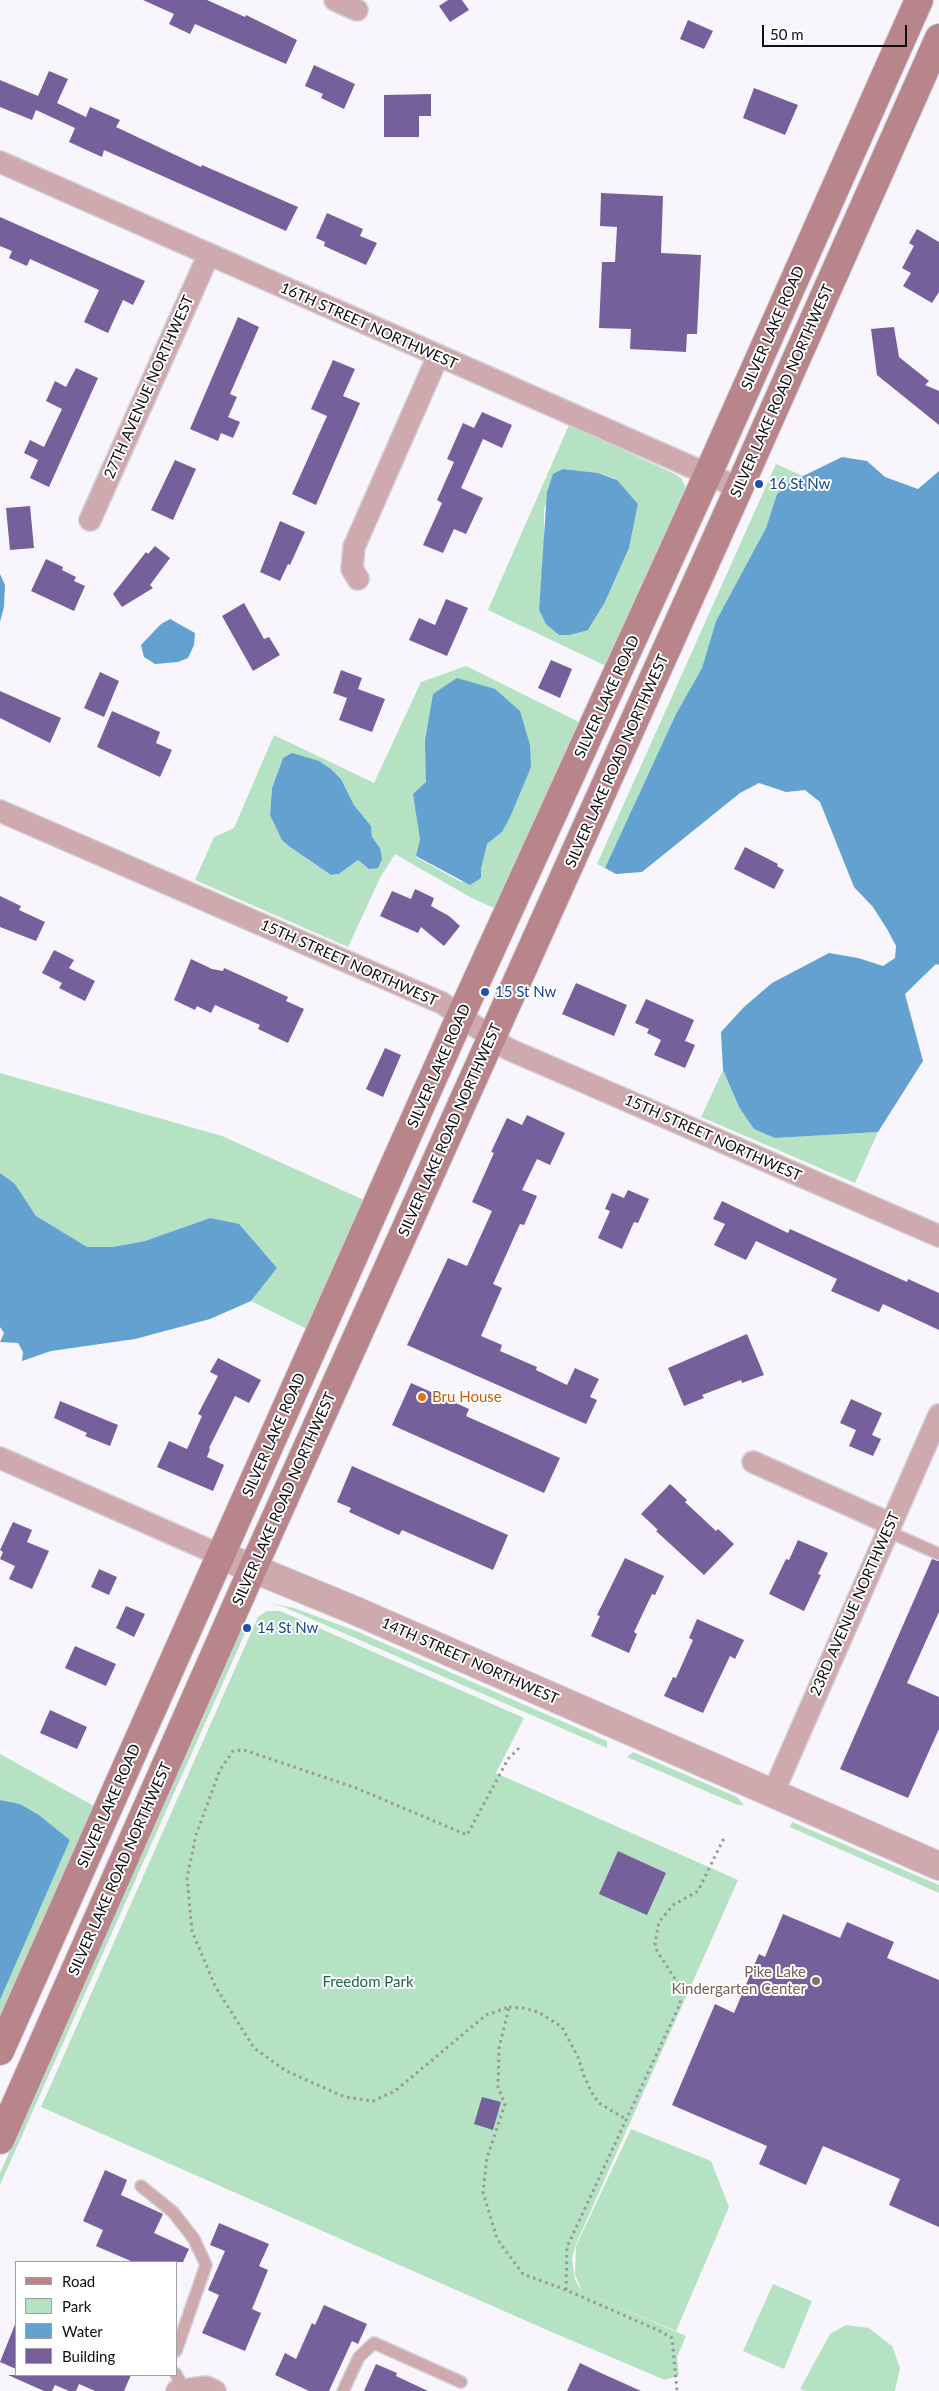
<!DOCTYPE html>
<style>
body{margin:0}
#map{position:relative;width:939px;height:2391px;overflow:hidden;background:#f8f5fd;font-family:Lato,sans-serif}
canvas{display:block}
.legend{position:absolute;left:15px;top:2261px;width:162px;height:115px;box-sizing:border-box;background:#fff;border:1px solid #9f9ea1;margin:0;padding:6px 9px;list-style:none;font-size:15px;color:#0f0d13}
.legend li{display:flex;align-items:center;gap:10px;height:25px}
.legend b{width:25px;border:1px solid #9f9ea1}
.scale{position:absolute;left:762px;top:25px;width:145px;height:22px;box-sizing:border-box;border:2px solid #0f0d13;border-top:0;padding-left:6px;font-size:15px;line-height:18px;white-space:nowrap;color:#0f0d13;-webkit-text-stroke:4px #fff;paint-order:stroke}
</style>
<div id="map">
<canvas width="939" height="2391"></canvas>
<ul class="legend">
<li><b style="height:6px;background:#b8858b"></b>Road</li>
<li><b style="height:14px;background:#b4e2c2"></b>Park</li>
<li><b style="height:14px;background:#63a2d0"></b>Water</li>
<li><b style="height:14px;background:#76609b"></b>Building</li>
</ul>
<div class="scale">50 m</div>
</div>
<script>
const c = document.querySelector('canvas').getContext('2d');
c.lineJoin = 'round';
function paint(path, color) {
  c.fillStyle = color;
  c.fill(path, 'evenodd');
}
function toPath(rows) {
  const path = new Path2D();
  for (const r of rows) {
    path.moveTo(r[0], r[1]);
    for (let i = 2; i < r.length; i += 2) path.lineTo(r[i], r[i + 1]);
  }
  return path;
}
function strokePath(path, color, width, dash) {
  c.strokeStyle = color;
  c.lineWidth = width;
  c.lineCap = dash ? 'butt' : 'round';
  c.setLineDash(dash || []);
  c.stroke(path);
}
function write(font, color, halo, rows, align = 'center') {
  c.font = font + ' Lato,sans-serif';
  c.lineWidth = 4;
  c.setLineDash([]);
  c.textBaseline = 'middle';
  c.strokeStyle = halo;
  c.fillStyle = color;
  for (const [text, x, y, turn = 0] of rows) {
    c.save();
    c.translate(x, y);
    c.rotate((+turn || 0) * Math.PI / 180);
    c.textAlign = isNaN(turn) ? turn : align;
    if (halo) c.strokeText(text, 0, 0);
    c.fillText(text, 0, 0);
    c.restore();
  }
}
paint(toPath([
 [569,425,675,474,681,478,685,486,684,495,606,666,488,610],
 [563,469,598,473,614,478,638,504,629,548,605,602,588,630,539,610,544,547,544,509],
 [776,464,803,476,791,482,777,494,766,528,716,621,702,668,676,714,605,868,597,864],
 [466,666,581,723,496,909,470,897,395,854,380,878,348,947,195,880,214,837,234,828,274,735,374,783,421,682],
 [283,758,319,761,331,769,341,779,354,805,371,826,372,837,380,848,369,868,358,860,339,874,331,875,290,847,270,815,272,788],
 [427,768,502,832,487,844,481,869,481,878,461,882,416,857,420,839],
 [723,1070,739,1107,775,1138,878,1132,855,1183,701,1117],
 [0,1073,222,1136,364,1200,307,1329,251,1301,277,1268,261,1250,210,1218,145,1241,113,1247,87,1248,36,1216,15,1184,0,1173],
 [269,1603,294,1608,356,1631,607,1741,607,1748,284,1607],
 [267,1611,280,1611,524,1718,496,1773,738,1880,576,2244,572,2258,575,2280,582,2291,575,2274,576,2246,631,2129,711,2161,729,2207,676,2331,583,2292,686,2336,677,2357,679,2375,665,2380,547,2330,41,2107,258,1617],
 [242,1629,246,1631,0,2185,0,2173],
 [633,1752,737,1797,744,1805,738,1805,627,1757],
 [0,1754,94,1806,0,2019,0,2000,70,1840,39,1815,20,1804,0,1800],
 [792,1822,939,1885,939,1893,790,1827],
 [773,2284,812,2301,784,2369,743,2351],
 [846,2325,869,2328,892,2346,900,2368,895,2391,805,2391,800,2389,830,2334]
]), '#b4e2c2');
paint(toPath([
 [842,457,867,461,885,477,918,489,939,471,939,965,936,964,905,994,923,1061,878,1132,775,1138,754,1129,739,1107,723,1070,721,1032,744,1007,772,983,829,953,858,958,883,966,895,958,896,946,887,929,873,907,854,887,820,802,805,790,786,792,759,783,740,793,642,872,616,874,605,868,676,714,702,668,716,621,766,528,777,494,791,482],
 [563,469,598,473,617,480,638,504,629,548,605,602,588,630,570,635,559,635,546,624,539,610,547,492,553,474],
 [0,574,5,585,4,607,0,622],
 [170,619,195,633,194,645,188,658,178,662,155,664,144,657,141,645,161,624],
 [457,678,495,689,520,711,530,745,531,767,511,815,502,832,487,844,481,869,481,878,470,885,416,856,420,839,413,794,426,782,425,741,433,694],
 [292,753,319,761,331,769,341,779,354,805,371,826,372,837,380,848,382,859,378,868,369,869,358,860,339,874,331,875,290,847,282,840,270,815,272,788,283,758],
 [0,1173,15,1184,36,1216,87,1247,113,1247,145,1241,210,1218,239,1224,277,1268,251,1301,210,1319,135,1339,51,1351,22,1361,23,1352,18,1343,0,1342,4,1333,0,1327],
 [0,1800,20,1804,39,1815,70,1840,0,2000]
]), '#63a2d0');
paint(toPath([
 [143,0,207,0,245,17,246,15,297,40,286,64,195,24,190,34,169,24,174,14],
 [448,0,462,0,469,10,450,22,439,6],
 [688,20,713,31,704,49,680,39],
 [314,65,355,84,344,109,321,98,323,94,305,86],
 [49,71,68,79,57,103,86,117,90,107,120,120,116,127,201,167,202,165,298,207,286,231,104,150,102,157,69,142,75,128,36,110,32,120,0,107,0,80,38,96],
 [754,88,798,105,785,135,743,118],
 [431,94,431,116,419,116,419,137,384,137,384,95],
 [601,193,663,196,661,253,701,255,697,334,687,334,686,352,630,349,631,329,599,328,602,262,615,262,617,227,600,226],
 [327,213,363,229,360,236,377,243,366,265,324,246,325,242,316,238],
 [0,217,145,281,133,305,123,300,108,333,84,322,99,290,30,259,27,266,9,258,12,251,0,246],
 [917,229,939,242,939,292,932,303,903,286,911,273,902,268,914,246,909,243],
 [238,317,259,327,230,394,237,397,228,417,240,422,233,438,221,433,218,441,190,429],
 [894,327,899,357,929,381,925,385,939,391,939,425,877,375,871,329],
 [333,360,355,369,343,396,360,403,316,505,292,494,327,416,311,409],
 [76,368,98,378,49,487,30,478,38,460,24,453,30,440,44,447,62,409,46,401,55,381,66,387],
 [482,412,512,425,502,448,483,439,461,488,483,498,466,534,454,529,443,553,423,545,442,503,437,500,454,462,447,459,463,423,474,428],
 [175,460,196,469,173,520,151,510],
 [30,506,34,548,10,550,6,508],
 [280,521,305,532,290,565,288,564,280,581,260,572],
 [155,546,170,558,150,585,153,588,122,607,113,594,146,552,148,554],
 [46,559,63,567,62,570,76,577,74,581,85,586,74,611,31,591],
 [446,599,468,608,447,656,409,640,419,618,435,625],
 [244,603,264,639,269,637,280,655,253,671,222,616],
 [551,660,572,669,560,698,538,688],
 [341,670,362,678,358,689,385,699,372,732,339,720,347,698,333,693],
 [100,672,119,681,104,717,84,708],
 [0,691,61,718,50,743,0,718],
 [112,711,160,732,156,743,172,750,160,777,97,747],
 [745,847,778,864,777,866,784,870,774,889,734,869],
 [415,889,434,898,431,906,449,916,460,926,444,946,421,927,418,933,380,916,392,891,411,899],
 [0,896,21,906,19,910,45,922,36,941,0,927],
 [54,950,74,960,69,968,95,981,85,1001,59,988,62,983,42,973],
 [191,959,212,969,223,971,224,968,251,980,288,997,286,1001,304,1009,288,1043,258,1029,260,1025,215,1005,211,1013,197,1006,195,1010,174,1000],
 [576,983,627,1005,614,1036,562,1014],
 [646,999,694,1020,685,1041,695,1045,685,1068,654,1055,661,1040,647,1033,649,1029,635,1023],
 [385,1048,401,1055,383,1097,366,1089],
 [527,1115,565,1133,550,1165,537,1159,522,1190,537,1196,524,1225,520,1224,493,1284,502,1288,481,1336,502,1345,500,1351,537,1367,536,1370,567,1385,575,1368,599,1379,590,1397,597,1400,586,1424,407,1345,448,1258,467,1266,492,1211,472,1202,494,1153,491,1152,507,1118,522,1125],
 [628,1190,649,1199,638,1223,634,1222,622,1249,598,1238,610,1211,605,1209,612,1193,624,1198],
 [722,1201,788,1233,790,1229,907,1282,908,1279,939,1293,939,1330,883,1304,879,1312,831,1291,837,1279,756,1241,746,1260,714,1245,725,1224,713,1219],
 [747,1334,764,1375,742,1383,741,1380,702,1395,704,1398,684,1406,668,1368],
 [218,1358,261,1380,249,1403,235,1396,209,1448,210,1449,207,1457,224,1465,213,1491,157,1467,169,1441,187,1449,202,1416,198,1414,218,1376,210,1372],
 [411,1383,469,1409,466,1416,560,1458,544,1493,392,1425],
 [851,1399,882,1413,872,1435,881,1439,873,1456,849,1446,856,1430,840,1423],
 [60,1401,118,1425,110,1446,85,1436,87,1433,54,1418],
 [352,1466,508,1535,493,1570,402,1530,399,1535,349,1512,351,1508,337,1502],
 [670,1484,687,1500,685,1502,716,1531,718,1529,734,1544,704,1575,656,1531,658,1530,641,1514],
 [13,1522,32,1530,27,1542,49,1551,32,1589,9,1579,15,1566,0,1559,3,1552,0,1550],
 [798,1540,828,1553,818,1574,821,1575,804,1611,769,1594,786,1559,789,1560],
 [625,1558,664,1576,655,1595,652,1594,634,1632,637,1634,629,1653,591,1636,600,1616,597,1615],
 [932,1559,939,1561,939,1612,907,1683,939,1697,939,1729,908,1798,840,1769],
 [99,1569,117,1577,109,1595,91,1587],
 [126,1606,145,1614,134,1637,116,1628],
 [697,1619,744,1640,735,1659,730,1656,703,1713,664,1696,673,1677,676,1678,693,1640,689,1638],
 [75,1646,116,1664,106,1686,65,1668],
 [50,1710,87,1727,77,1749,40,1733],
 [618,1851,666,1873,647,1915,599,1894],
 [783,1914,840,1938,847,1922,894,1942,887,1958,939,1980,939,2227,889,2205,900,2179,823,2146,806,2185,759,2164,767,2146,672,2105,715,2004,734,2013,759,1954,765,1957],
 [482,2097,501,2102,493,2130,474,2124],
 [105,2170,127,2180,121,2195,163,2214,154,2233,189,2249,183,2262,133,2262,96,2246,103,2230,83,2221],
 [219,2223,269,2244,259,2266,268,2270,252,2309,261,2313,245,2351,202,2333,219,2295,208,2290,225,2251,210,2245],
 [324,2305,367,2324,358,2344,352,2341,329,2391,309,2391,275,2375,285,2353,296,2359,312,2323,315,2325],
 [16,2322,16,2369,0,2362],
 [580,2363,601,2373,641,2391,567,2391],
 [376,2364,397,2373,396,2376,428,2391,364,2391],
 [8,2375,131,2375,124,2391,95,2391,79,2384,76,2391,69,2391,55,2385,52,2391,44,2391]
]), '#76609b');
const service = toPath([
 [887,1531,939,1554],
 [141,2186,173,2212,194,2239,206,2265,176,2351],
 [176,2374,184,2389],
 [343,2391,359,2357,374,2343,461,2382]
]);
const minor = toPath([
 [335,0,357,10],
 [0,162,739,488],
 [90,520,209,254],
 [358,579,352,569,354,547,438,356],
 [0,811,442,1003,508,1049,536,1061,939,1236],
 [0,1458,220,1555],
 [753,1462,891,1524],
 [773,1793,939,1415],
 [177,2391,206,2387,215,2391]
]);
const tertiary = toPath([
 [220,1555,356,1611,939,1866]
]);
const secondary = toPath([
 [0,2051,461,1015,708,474,919,0],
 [0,2140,253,1568,739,488,939,38]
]);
strokePath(service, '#d3d0d8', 14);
strokePath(minor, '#d3d0d8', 24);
strokePath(tertiary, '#d3d0d8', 30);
strokePath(secondary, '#d3d0d8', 30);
strokePath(toPath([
 [519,1748,508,1759,467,1835,356,1788,244,1750,233,1751,220,1770,196,1835,187,1878,192,1931,215,1986,254,2048,286,2071,345,2097,373,2101,395,2091,486,2015,509,2007,499,2048,498,2087,505,2104,487,2158,483,2192,497,2239,523,2274,566,2290,660,2331,672,2338,677,2391],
 [509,2007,523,2008,538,2012,562,2027,578,2057,584,2076,592,2093,599,2103,627,2120],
 [566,2290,567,2247,680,2004,681,1988,657,1951,655,1943,659,1922,673,1905,698,1891,724,1838]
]), '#99969d', 3, [2.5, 4]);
strokePath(service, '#ceaaae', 11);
strokePath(minor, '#ceaaae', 21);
strokePath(tertiary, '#ceaaae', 28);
strokePath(secondary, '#b8858b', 28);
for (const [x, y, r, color] of [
 [759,484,5,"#1a4fb4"],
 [485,992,5,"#1a4fb4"],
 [422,1397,5,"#e8710a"],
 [247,1628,5,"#1a4fb4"],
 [816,1981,5,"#8d6e63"]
]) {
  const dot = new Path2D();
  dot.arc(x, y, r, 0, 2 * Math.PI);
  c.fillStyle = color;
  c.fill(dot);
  strokePath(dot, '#fff', 2);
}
write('15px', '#0f0d13', '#fff', [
 ["16TH STREET NORTHWEST",369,326,24],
 ["SILVER LAKE ROAD",773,328,-66],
 ["27TH AVENUE NORTHWEST",149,387,-66],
 ["SILVER LAKE ROAD NORTHWEST",782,391,-66],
 ["SILVER LAKE ROAD",607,697,-65],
 ["SILVER LAKE ROAD NORTHWEST",617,761,-66],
 ["15TH STREET NORTHWEST",349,963,24],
 ["SILVER LAKE ROAD",439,1066,-66],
 ["SILVER LAKE ROAD NORTHWEST",450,1130,-66],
 ["15TH STREET NORTHWEST",713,1138,24],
 ["SILVER LAKE ROAD",274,1435,-66],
 ["SILVER LAKE ROAD NORTHWEST",284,1499,-66],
 ["23RD AVENUE NORTHWEST",855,1604,-66],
 ["14TH STREET NORTHWEST",470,1661,24],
 ["SILVER LAKE ROAD",109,1806,-66],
 ["SILVER LAKE ROAD NORTHWEST",120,1869,-66]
]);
write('15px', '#164399', '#fff', [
 ["16 St Nw",769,484],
 ["15 St Nw",495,992],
 ["14 St Nw",257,1628]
], 'left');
write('15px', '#c56008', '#fff', [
 ["Bru House",432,1397]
], 'left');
write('15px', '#785e54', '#fff', [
 ["Pike Lake",806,1972],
 ["Kindergarten Center",806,1989]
], 'right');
write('15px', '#1c663d', '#fff', [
 ["Freedom Park",368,1982]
]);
</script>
